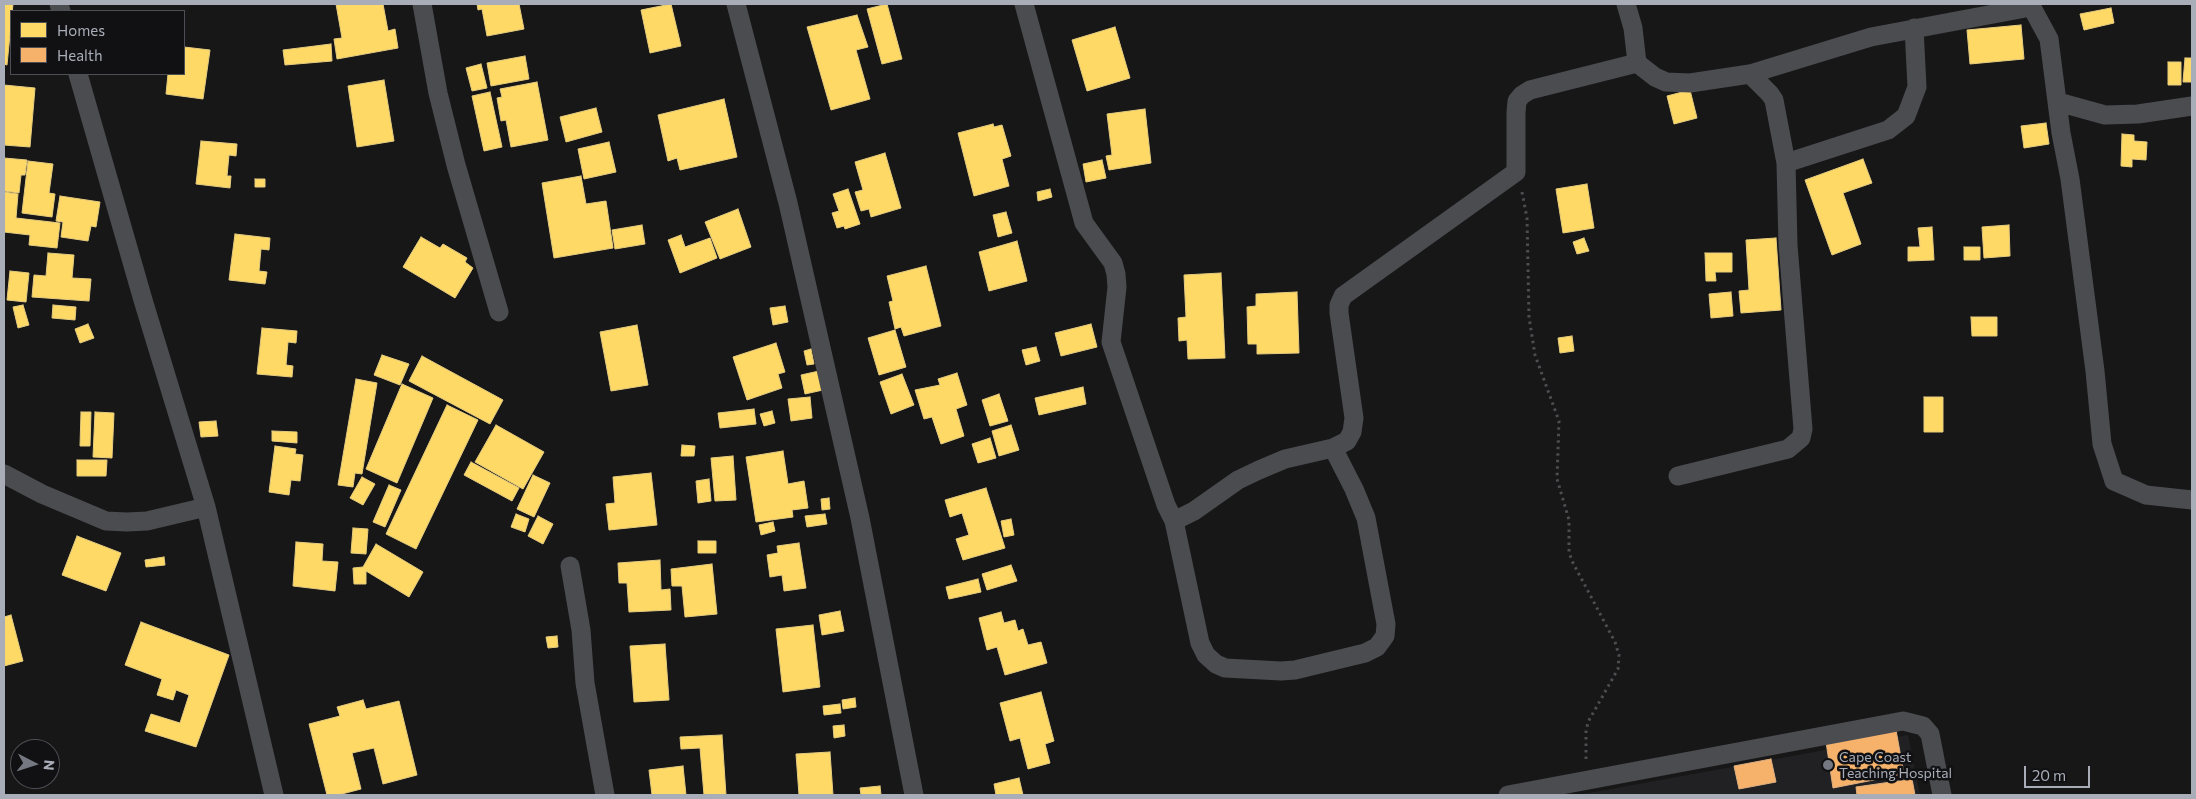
<!DOCTYPE html>
<style>
body{margin:0}
#map{position:relative;width:2196px;height:799px;overflow:hidden;background:#171717;font-family:Commissioner,sans-serif}
canvas{display:block}
.frame{position:absolute;inset:0;border:5px solid #a8adb8;pointer-events:none}
.legend{position:absolute;left:10px;top:10px;width:175px;height:65px;box-sizing:border-box;background:#111113;border:1px solid #4d4f55;margin:0;padding:6px 9px;list-style:none;font-size:15px;color:#a8adb8}
.legend li{display:flex;align-items:center;gap:10px;height:25px}
.legend b{width:25px;border:1px solid #4d4f55}
.north{position:absolute;left:10px;top:739px;width:50px;height:50px;box-sizing:border-box;background:#111113;border:1px solid #4d4f55;border-radius:50%;rotate:95deg;font-size:14px;font-weight:700;line-height:20px;text-align:center;color:#a8adb8}
.north::after{content:'';display:block;margin:auto;width:18px;height:22px;background:#757880;clip-path:polygon(50% 0,100% 100%,50% 72%,0 100%)}
.scale{position:absolute;left:2024px;top:766px;width:66px;height:22px;box-sizing:border-box;border:2px solid #a8adb8;border-top:0;padding-left:6px;font-size:15px;line-height:18px;white-space:nowrap;color:#a8adb8;-webkit-text-stroke:4px #111113;paint-order:stroke}
</style>
<div id="map">
<canvas width="2196" height="799"></canvas>
<div class="frame"></div>
<ul class="legend">
<li><b style="height:14px;background:#ffd966"></b>Homes</li>
<li><b style="height:14px;background:#f6b26b"></b>Health</li>
</ul>
<div class="north">N</div>
<div class="scale">20 m</div>
</div>
<script>
const c = document.querySelector('canvas').getContext('2d');
c.lineJoin = 'round';
function paint(path, color) {
  c.fillStyle = color;
  c.fill(path, 'evenodd');
}
function toPath(rows) {
  const path = new Path2D();
  for (const r of rows) {
    path.moveTo(r[0], r[1]);
    for (let i = 2; i < r.length; i += 2) path.lineTo(r[i], r[i + 1]);
  }
  return path;
}
function strokePath(path, color, width, dash) {
  c.strokeStyle = color;
  c.lineWidth = width;
  c.lineCap = dash ? 'butt' : 'round';
  c.setLineDash(dash || []);
  c.stroke(path);
}
function write(font, color, halo, rows, align = 'center') {
  c.font = font + ' Commissioner,sans-serif';
  c.lineWidth = 5;
  c.setLineDash([]);
  c.textBaseline = 'middle';
  c.strokeStyle = halo;
  c.fillStyle = color;
  for (const [text, x, y, turn = 0] of rows) {
    c.save();
    c.translate(x, y);
    c.rotate((+turn || 0) * Math.PI / 180);
    c.textAlign = isNaN(turn) ? turn : align;
    if (halo) c.strokeText(text, 0, 0);
    c.fillText(text, 0, 0);
    c.restore();
  }
}
paint(toPath([
 [1908,735,1920,795,1578,795]
]), '#212123');
const homes = toPath([
 [4,4,13,4,7,65,4,64,4,4],
 [336,4,383,4,388,31,395,29,398,48,337,59,334,39,342,38,336,4],
 [477,4,519,4,524,29,487,36,482,9,478,10,477,4],
 [671,4,681,46,650,53,641,10,671,4],
 [887,4,902,59,882,64,867,9,887,4],
 [2111,8,2114,23,2084,30,2080,14,2111,8],
 [857,15,868,47,856,50,870,99,831,110,807,27,857,15],
 [2021,25,2024,59,1970,64,1967,30,2021,25],
 [1115,27,1130,78,1087,91,1072,40,1115,27],
 [331,44,332,61,285,65,283,50,331,44],
 [184,47,210,50,203,99,166,94,168,74,184,74,184,47],
 [525,56,529,79,491,86,487,63,525,56],
 [2185,58,2192,58,2192,82,2183,82,2185,58],
 [2168,62,2181,62,2181,85,2168,85,2168,62],
 [481,64,487,88,472,91,466,68,481,64],
 [384,80,394,141,357,147,348,86,384,80],
 [537,82,548,140,511,147,506,120,501,121,497,98,502,97,500,89,537,82],
 [4,85,35,88,30,147,4,145,4,85],
 [1690,90,1697,118,1674,124,1667,96,1690,90],
 [490,92,502,147,484,151,472,96,490,92],
 [724,99,737,157,680,170,677,158,668,161,658,115,724,99],
 [596,108,602,132,566,142,560,117,596,108],
 [1145,109,1151,163,1109,170,1106,156,1112,155,1107,114,1145,109],
 [2046,123,2049,144,2024,148,2021,126,2046,123],
 [993,124,994,127,1002,125,1011,156,1002,159,1009,186,974,196,958,133,993,124],
 [2122,134,2134,135,2134,141,2147,142,2146,160,2132,159,2132,167,2121,166,2122,134],
 [201,141,237,144,236,156,229,155,227,176,231,176,230,188,196,184,201,141],
 [609,142,616,172,584,179,578,149,609,142],
 [885,153,901,208,871,217,869,209,861,211,855,192,863,190,855,162,885,153],
 [4,158,27,160,25,175,21,175,19,193,4,191,4,158],
 [1863,159,1872,183,1843,193,1861,244,1832,255,1805,180,1863,159],
 [1102,160,1106,178,1086,182,1083,164,1102,160],
 [28,161,53,164,49,193,55,194,52,217,22,213,28,161],
 [581,176,586,204,606,201,613,248,554,258,542,183,581,176],
 [255,179,265,179,265,187,255,187,255,179],
 [1587,184,1594,228,1563,233,1556,189,1587,184],
 [848,189,860,224,845,229,844,226,837,228,832,213,839,211,833,194,848,189],
 [1050,189,1052,197,1038,201,1037,192,1050,189],
 [4,192,18,194,16,218,60,223,57,248,29,245,30,235,4,232,4,192],
 [60,196,100,202,96,227,91,226,88,241,61,237,63,222,56,221,60,196],
 [738,209,751,247,720,259,705,222,738,209],
 [1006,212,1012,233,998,237,993,215,1006,212],
 [642,225,645,244,615,249,612,230,642,225],
 [2009,225,2010,256,1984,258,1982,227,2009,225],
 [1932,227,1934,260,1908,261,1908,247,1920,247,1918,228,1932,227],
 [235,234,270,238,269,250,261,249,259,271,267,272,265,284,229,280,235,234],
 [681,235,685,247,710,238,717,258,680,273,668,240,681,235],
 [421,237,440,248,443,244,467,258,465,262,473,268,455,298,403,267,421,237],
 [1584,238,1589,251,1577,254,1573,242,1584,238],
 [1776,238,1781,310,1741,313,1739,291,1749,290,1746,240,1776,238],
 [1017,241,1027,281,989,291,979,252,1017,241],
 [1964,247,1980,247,1980,260,1964,260,1964,247],
 [48,253,74,255,72,278,91,279,89,301,32,297,34,275,46,276,48,253],
 [1705,253,1732,253,1732,272,1715,272,1716,281,1706,281,1705,253],
 [926,266,941,326,904,336,901,327,895,329,889,302,893,301,887,276,926,266],
 [10,271,29,273,26,302,7,300,10,271],
 [1221,273,1225,358,1188,359,1187,340,1179,341,1178,318,1186,317,1184,275,1221,273],
 [1297,292,1299,353,1257,354,1257,344,1248,344,1247,307,1256,306,1256,294,1297,292],
 [1731,292,1733,316,1711,318,1709,294,1731,292],
 [23,305,29,325,18,328,13,307,23,305],
 [53,305,76,307,75,320,52,318,53,305],
 [785,306,788,322,773,325,770,308,785,306],
 [1971,317,1997,317,1997,336,1972,336,1971,317],
 [88,324,94,338,80,343,75,329,88,324],
 [1091,324,1097,347,1061,356,1055,333,1091,324],
 [637,325,648,385,611,391,600,332,637,325],
 [262,328,297,331,296,343,288,342,286,365,293,366,292,377,257,374,262,328],
 [895,330,906,367,879,375,868,338,895,330],
 [1572,336,1574,351,1560,353,1558,338,1572,336],
 [776,343,785,372,778,374,782,388,747,400,733,357,776,343],
 [1036,347,1040,361,1026,365,1022,350,1036,347],
 [811,349,814,364,807,365,804,351,811,349],
 [382,355,409,364,400,385,374,375,382,355],
 [422,356,503,400,490,424,409,381,422,356],
 [819,371,823,390,805,394,801,375,819,371],
 [957,373,967,405,956,409,964,436,941,444,932,417,924,419,915,390,940,385,938,379,957,373],
 [902,374,914,405,891,414,880,382,902,374],
 [356,379,377,383,362,474,355,473,353,487,338,485,356,379],
 [402,384,433,398,397,483,366,469,402,384],
 [1083,387,1086,404,1039,415,1035,398,1083,387],
 [999,394,1008,421,990,426,982,400,999,394],
 [810,397,812,418,791,421,788,399,810,397],
 [1924,397,1943,397,1943,432,1924,432,1924,397],
 [447,405,478,420,416,549,386,534,447,405],
 [754,409,756,424,720,428,718,413,754,409],
 [772,411,775,423,764,426,760,414,772,411],
 [81,412,91,412,90,446,80,446,81,412],
 [95,412,114,413,112,458,93,457,95,412],
 [216,421,218,436,201,437,199,422,216,421],
 [496,425,544,452,523,489,475,462,496,425],
 [1011,425,1019,450,999,456,992,431,1011,425],
 [272,431,297,432,297,443,272,441,272,431],
 [990,438,996,458,978,463,972,444,990,438],
 [682,445,695,446,694,456,681,456,682,445],
 [275,446,296,449,295,454,303,455,300,481,291,480,289,495,269,492,275,446],
 [783,451,788,484,804,481,808,508,792,510,793,517,756,522,746,457,783,451],
 [733,456,736,500,715,501,711,458,733,456],
 [77,460,107,460,106,476,77,476,77,460],
 [471,462,519,488,512,501,464,475,471,462],
 [651,473,657,525,609,530,606,504,615,503,613,477,651,473],
 [533,475,550,483,534,517,517,509,533,475],
 [362,477,375,484,363,505,350,498,362,477],
 [709,479,711,501,698,503,696,481,709,479],
 [389,485,401,490,385,527,373,522,389,485],
 [986,488,1005,548,963,560,956,539,969,535,962,513,950,517,945,500,986,488],
 [829,498,830,509,822,510,821,499,829,498],
 [516,514,529,519,525,532,511,527,516,514],
 [825,514,827,524,807,527,805,516,825,514],
 [538,516,553,524,543,544,528,536,538,516],
 [1011,519,1014,535,1004,537,1001,521,1011,519],
 [773,522,775,531,761,535,759,525,773,522],
 [353,528,368,529,366,554,351,553,353,528],
 [77,536,121,553,106,591,62,575,77,536],
 [698,541,716,541,716,553,698,553,698,541],
 [296,542,323,544,322,561,338,562,335,591,293,586,296,542],
 [799,543,806,588,784,591,782,575,770,577,767,555,778,553,777,546,799,543],
 [376,544,423,572,409,597,366,571,366,584,354,584,353,568,363,567,376,544],
 [164,557,165,565,146,567,145,560,164,557],
 [660,560,661,590,670,589,671,610,629,612,627,583,619,583,618,563,660,560],
 [712,564,717,614,685,617,682,586,672,586,671,569,712,564],
 [1011,565,1017,581,987,590,982,574,1011,565],
 [978,579,981,592,949,599,946,587,978,579],
 [840,611,844,631,822,635,819,615,840,611],
 [1001,612,1004,623,1015,620,1018,631,1023,629,1028,645,1041,642,1047,663,1005,675,997,647,987,650,979,618,1001,612],
 [11,615,23,661,4,666,4,617,11,615],
 [141,622,229,655,196,747,145,731,151,714,180,723,189,695,176,690,173,700,157,695,162,679,125,665,141,622],
 [813,625,820,687,783,692,776,629,813,625],
 [557,636,558,647,548,648,546,637,557,636],
 [665,644,669,700,634,702,630,646,665,644],
 [1041,692,1054,741,1045,744,1050,763,1028,769,1020,738,1010,741,1000,703,1041,692],
 [855,698,856,707,843,709,842,700,855,698],
 [363,700,366,709,399,701,417,775,383,784,374,748,352,753,361,789,338,795,327,795,309,724,340,716,337,707,363,700],
 [840,704,841,713,824,715,823,706,840,704],
 [844,725,845,736,834,738,833,726,844,725],
 [722,735,726,795,704,795,700,748,681,749,680,737,722,735],
 [830,752,833,795,799,795,796,754,830,752],
 [683,766,686,795,652,795,649,770,683,766],
 [1019,778,1023,795,996,795,994,784,1019,778],
 [880,786,881,795,861,795,860,788,880,786]
]);
paint(homes, '#ffd966');
strokePath(homes, '#e5cc7f', 1);
const health = toPath([
 [1896,730,1904,774,1833,788,1826,742,1896,730],
 [1771,759,1776,782,1739,789,1734,766,1771,759],
 [1912,779,1915,795,1857,795,1856,787,1912,779]
]);
paint(health, '#f6b26b');
strokePath(health, '#dfb082', 1);
strokePath(toPath([
 [1522,192,1527,218,1529,317,1535,355,1559,421,1557,479,1569,520,1569,552,1572,561,1615,642,1619,655,1618,669,1588,722,1586,732,1586,761]
]), '#4d4e52', 3, [2.5, 4]);
strokePath(toPath([
 [59,4,61,11],
 [422,4,438,93,456,165,499,312],
 [736,4,788,203,860,518,914,795],
 [1024,4,1084,223,1113,263,1116,274,1117,287,1111,342,1166,505,1174,521,1194,511,1238,480,1259,470,1285,459,1333,448,1347,441,1352,432,1354,418,1339,313,1339,305,1343,296,1516,172,1516,113,1517,101,1522,95,1530,90,1637,63],
 [1626,4,1633,28,1637,63,1655,77,1666,82,1690,83,1750,74,1871,37,2031,7],
 [2030,4,2049,39,2061,133,2070,179,2095,371,2102,444,2114,481,2146,495,2192,500],
 [78,74,143,300,206,507,274,795],
 [2058,102,2105,115,2138,114,2192,106],
 [1786,163,1888,130,1906,116,1917,87,1914,28],
 [4,474,42,494,106,521,127,522,147,521,206,507],
 [1678,476,1788,449,1801,438,1803,429,1788,245,1786,163,1774,100,1770,94,1750,74],
 [1174,521,1200,643,1206,655,1216,664,1225,668,1281,671,1295,670,1365,653,1377,647,1385,636,1386,624,1366,518,1354,489,1333,448],
 [570,566,581,630,585,683,605,795],
 [1508,795,1903,721,1923,726,1930,734,1942,795]
]), '#4b4c50', 19);
for (const [x, y, r, color] of [
 [1828,765,6,"#757880"]
]) {
  const dot = new Path2D();
  dot.arc(x, y, r, 0, 2 * Math.PI);
  c.fillStyle = color;
  c.fill(dot);
  strokePath(dot, '#111113', 2);
}
write('14px', '#a8adb8', '#111113', [
 ["Cape Coast",1839,757],
 ["Teaching Hospital",1839,773]
], 'left');
</script>
